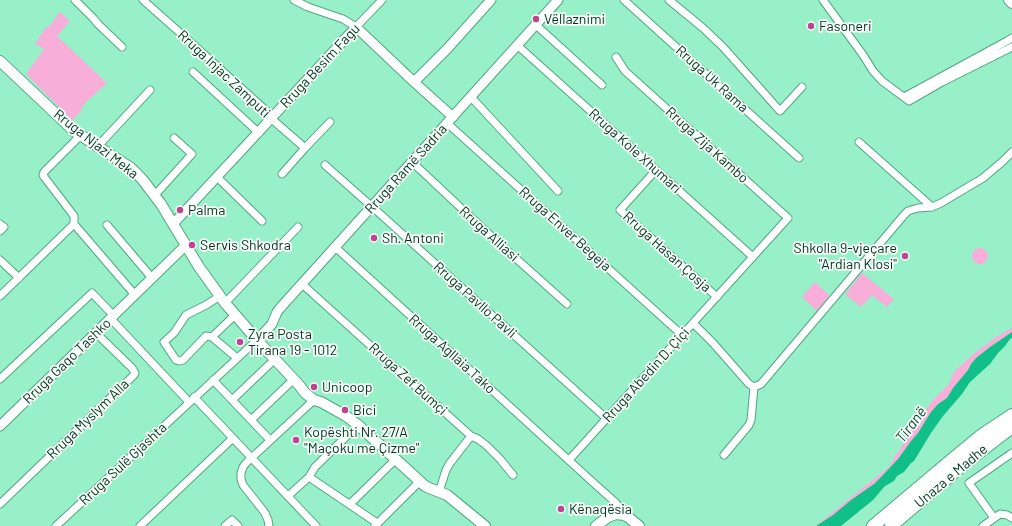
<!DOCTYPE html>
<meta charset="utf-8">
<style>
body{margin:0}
canvas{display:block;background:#97f0c8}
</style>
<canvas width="1012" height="526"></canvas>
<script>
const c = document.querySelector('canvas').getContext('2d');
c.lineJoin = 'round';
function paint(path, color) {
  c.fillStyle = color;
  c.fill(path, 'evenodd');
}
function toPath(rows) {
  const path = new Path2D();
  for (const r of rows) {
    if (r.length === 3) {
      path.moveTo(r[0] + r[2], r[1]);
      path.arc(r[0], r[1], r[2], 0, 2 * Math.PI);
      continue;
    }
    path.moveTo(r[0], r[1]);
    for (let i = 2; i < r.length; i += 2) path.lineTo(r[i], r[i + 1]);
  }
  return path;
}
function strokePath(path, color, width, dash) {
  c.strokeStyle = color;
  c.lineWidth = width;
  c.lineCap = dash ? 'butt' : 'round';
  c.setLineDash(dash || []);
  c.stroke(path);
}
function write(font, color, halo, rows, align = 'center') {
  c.font = font + ' Barlow,sans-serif';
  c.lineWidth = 3.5;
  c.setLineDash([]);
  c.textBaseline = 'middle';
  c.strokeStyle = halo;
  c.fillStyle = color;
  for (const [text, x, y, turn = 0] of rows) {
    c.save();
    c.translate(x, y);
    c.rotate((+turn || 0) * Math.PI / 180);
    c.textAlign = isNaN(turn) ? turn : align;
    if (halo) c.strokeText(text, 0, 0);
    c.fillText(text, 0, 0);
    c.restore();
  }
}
paint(toPath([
 [60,12,70,21,57,36,107,83,92,97,91,97,81,108,82,109,73,121,26,74,44,49,35,44,46,27,48,28],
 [980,256,8],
 [862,273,894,299,887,307,872,295,861,307,845,294],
 [815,282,830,296,817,311,802,297],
 [1012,328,1012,332,991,346,976,358,971,364,968,370,953,388,947,398,938,404,931,412,918,433,911,441,898,459,883,475,874,484,851,500,833,515,815,526,889,467,896,454,900,450,902,445,905,443,908,433,917,422,927,415,924,412,933,400,948,385,955,371,972,355,996,337]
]), '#f7aed8');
paint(toPath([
 [1012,332,1012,338,1010,339,1005,346,998,353,990,364,970,382,962,394,943,416,931,433,914,461,911,463,904,472,897,476,894,481,885,486,873,500,841,526,816,526,833,515,851,500,874,484,883,475,898,459,911,441,918,433,931,412,938,404,947,398,953,388,968,370,971,364,976,358,990,347]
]), '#11bf89');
const minor = toPath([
 [75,0,94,19,98,24,122,47],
 [143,0,196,47,271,115,274,121,305,148,282,174],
 [294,0,308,7,343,19,356,27,382,0],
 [624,0,799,158],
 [669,0,703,28,723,47,780,111,802,87],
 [823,0,863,55,873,71,882,81,909,101,942,82,1012,47],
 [536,25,602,85],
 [517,45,753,257],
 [193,72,259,133],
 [471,97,558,191],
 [904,97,1007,41,1012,38],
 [447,123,682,335],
 [859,142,932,207],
 [98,146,150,90],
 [305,148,330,122],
 [412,162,492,237,567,304],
 [325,165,378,212,607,419],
 [656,170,620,210,717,297],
 [217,177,262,221],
 [155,195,192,154,174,138],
 [0,224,4,227,0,231],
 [74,224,135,295],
 [107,225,152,278],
 [335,247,597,486,615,502,620,508,624,515],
 [0,260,19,278],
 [302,284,471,436,478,439,487,446,500,459,513,475],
 [0,296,74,224,74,216,45,178,43,175,44,172,81,135],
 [220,296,206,305,186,315,174,333,164,342,176,360,179,361,183,360,206,336,212,337,235,315],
 [225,303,298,227],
 [111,319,189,402],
 [693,323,713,343,749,384,754,387],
 [212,337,237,358],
 [0,379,92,293,114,316],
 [213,380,270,440],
 [754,387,761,384,904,215,908,211,918,208,932,207,941,203,983,178,1002,162,1012,152],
 [194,397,316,526],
 [232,400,275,359],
 [251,420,294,379],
 [724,455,749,425,751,420,754,387],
 [569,460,788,218,625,71,616,57],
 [309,477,377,523],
 [439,492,446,470,450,463,471,436],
 [288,496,309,477,315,467,358,425],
 [0,504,134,375,135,373,132,368,96,333],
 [350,504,396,459],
 [994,518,969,483,1012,453],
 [56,526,257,340],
 [140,526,233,438],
 [225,526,232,520,238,526],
 [269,526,268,520,265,513,243,485,241,479,241,473,243,467,246,463,314,400],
 [375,526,420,481],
 [983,526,1000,514,1007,515,1012,518]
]);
const tertiary = toPath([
 [414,82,447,49,491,0],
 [173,224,356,27,414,82,453,117],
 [257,340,272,324,277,312,281,307,558,0],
 [0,426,186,245]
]);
const secondary = toPath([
 [1009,0,1012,3],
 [0,61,74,131,131,168,142,179,161,204,199,267,225,303,257,340,299,385,305,393,314,400,321,402,346,416,358,425,425,486,429,488,447,495,485,526],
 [596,526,608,517,616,514,624,515,628,517,639,526]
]);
const trunk = toPath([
 [873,526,955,457,982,435,1012,415],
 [891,526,965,463,1012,427]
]);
strokePath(minor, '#4ea782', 9);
strokePath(tertiary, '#4ea782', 11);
strokePath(secondary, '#4ea782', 12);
strokePath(trunk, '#4ea782', 14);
strokePath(minor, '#fff', 7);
strokePath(tertiary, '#fff', 9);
strokePath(secondary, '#fff', 10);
strokePath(trunk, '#fff', 12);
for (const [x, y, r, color] of [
 [536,19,4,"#be4393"],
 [811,26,4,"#be4393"],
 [180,210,4,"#be4393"],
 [374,238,4,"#be4393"],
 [192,245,4,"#be4393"],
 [905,256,4,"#be4393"],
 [240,342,4,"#be4393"],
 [314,387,4,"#be4393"],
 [345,410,4,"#be4393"],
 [296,440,4,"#be4393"],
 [561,509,4,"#be4393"]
]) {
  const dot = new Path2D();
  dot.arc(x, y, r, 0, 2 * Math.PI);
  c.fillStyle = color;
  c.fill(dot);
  strokePath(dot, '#f5fef9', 1.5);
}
write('14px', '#082f21', '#f5fef9', [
 ["Vëllaznimi",544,19],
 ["Fasoneri",819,26],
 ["Palma",188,210],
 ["Sh. Antoni",382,238],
 ["Servis Shkodra",200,245],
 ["Shkolla 9-vjeçare",897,248,"right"],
 ["\"Ardian Klosi\"",897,264,"right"],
 ["Zyra Posta",248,334],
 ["Tirana 19 - 1012",248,350],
 ["Unicoop",322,387],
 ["Bici",353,410],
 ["Kopështi Nr. 27/A",304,432],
 ["\"Maçoku me Çizme\"",304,448],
 ["Kënaqësia",569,509]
], 'left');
write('14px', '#082f21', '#f5fef9', [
 ["Rruga Besim Fagu",320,66,-47],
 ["Rruga Injac Zamputi",224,74,43],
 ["Rruga Uk Rama",712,79,42],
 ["Rruga Njazi Meka",96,144,38],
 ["Rruga Zija Kambo",707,145,42],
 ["Rruga Kole Xhumari",635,151,42],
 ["Rruga Ramë Sadria",406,169,-48],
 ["Rruga Enver Begeja",565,229,42],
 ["Rruga Alliasi",489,234,42],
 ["Rruga Hasan Çosja",667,252,42],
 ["Rruga Pavllo Pavli",475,300,42],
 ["Rruga Agllaia Tako",452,354,42],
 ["Rruga Gaqo Tashko",67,361,-44],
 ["Rruga Abedin D. Çiçi",646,375,-48],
 ["Rruga Zef Bumçi",408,379,42],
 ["Rruga Myslym Alla",88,419,-44],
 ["Rruga Sulë Gjashta",123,464,-43],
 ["Unaza e Madhe",951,476,-40]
]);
write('italic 15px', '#0e4b35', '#f5fef9', [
 ["Tiranë",911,425,-53]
]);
</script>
